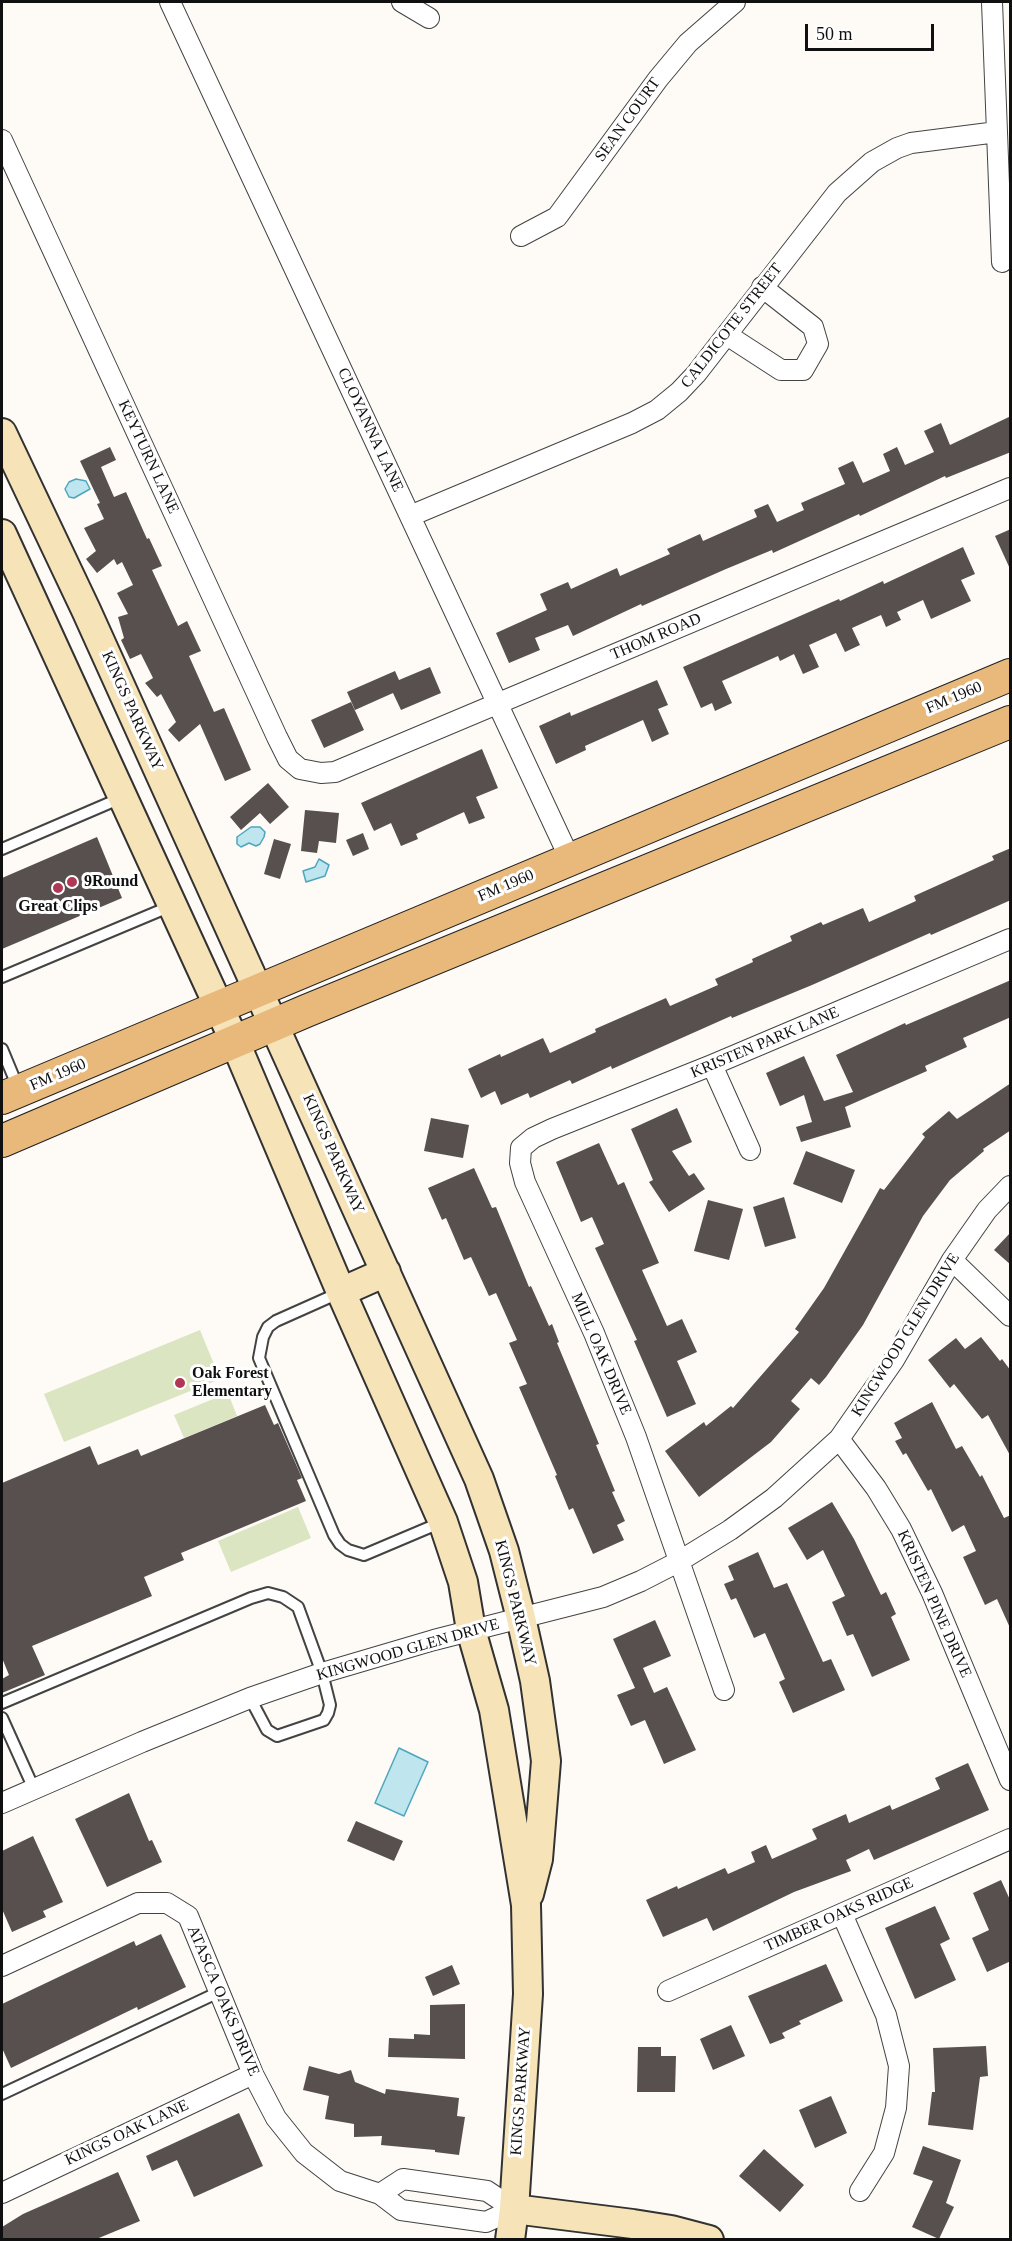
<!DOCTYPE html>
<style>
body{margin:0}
#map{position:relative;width:1012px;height:2241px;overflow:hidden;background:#fefaf5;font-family:"Times New Roman",serif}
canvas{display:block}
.frame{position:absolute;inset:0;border:3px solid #101010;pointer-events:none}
.scale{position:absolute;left:805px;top:24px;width:129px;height:27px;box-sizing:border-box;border:3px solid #101010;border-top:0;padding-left:8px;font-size:18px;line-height:21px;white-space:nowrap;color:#101010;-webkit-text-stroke:4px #fff;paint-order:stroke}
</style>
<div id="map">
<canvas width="1012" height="2241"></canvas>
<div class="frame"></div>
<div class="scale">50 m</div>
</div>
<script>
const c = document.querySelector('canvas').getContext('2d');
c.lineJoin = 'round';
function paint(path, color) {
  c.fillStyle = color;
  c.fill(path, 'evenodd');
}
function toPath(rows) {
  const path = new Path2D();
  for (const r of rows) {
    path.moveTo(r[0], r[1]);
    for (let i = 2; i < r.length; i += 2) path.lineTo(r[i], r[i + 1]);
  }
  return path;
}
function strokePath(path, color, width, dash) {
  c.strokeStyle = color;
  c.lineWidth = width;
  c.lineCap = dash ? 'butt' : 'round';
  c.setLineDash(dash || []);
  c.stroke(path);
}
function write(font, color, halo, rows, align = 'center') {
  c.font = font + ' "Times New Roman",serif';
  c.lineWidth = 6;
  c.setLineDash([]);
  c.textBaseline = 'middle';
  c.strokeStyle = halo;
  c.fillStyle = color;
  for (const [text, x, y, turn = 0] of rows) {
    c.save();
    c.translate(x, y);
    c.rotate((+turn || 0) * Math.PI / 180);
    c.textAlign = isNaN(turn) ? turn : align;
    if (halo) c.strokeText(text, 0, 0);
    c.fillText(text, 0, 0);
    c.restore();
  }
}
paint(toPath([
 [200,1330,220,1379,64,1442,44,1394],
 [228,1393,237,1416,184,1438,174,1415],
 [298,1507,311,1538,231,1572,218,1541]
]), '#dbe5c1');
const water = toPath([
 [76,479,86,481,90,489,74,498,69,497,65,489,69,482,76,479],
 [251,827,260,827,265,832,264,837,260,844,256,846,249,843,241,847,237,844,237,837,251,827],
 [319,859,329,865,325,876,306,882,303,871,315,867,319,859],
 [399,1748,428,1762,404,1816,375,1803,399,1748]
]);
paint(water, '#bfe6ef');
strokePath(water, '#4ea6be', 1.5);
paint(toPath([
 [1011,416,1011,452,946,478,945,476,860,516,859,514,773,553,772,550,726,569,642,606,641,604,573,636,568,625,535,638,540,650,509,663,496,633,547,610,540,594,568,582,571,589,617,568,620,576,670,554,667,549,700,534,703,541,757,517,754,510,768,504,777,522,804,510,801,503,845,484,838,468,853,461,863,483,890,471,883,454,897,447,905,465,934,452,924,431,941,423,950,445],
 [110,447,116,460,101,467,114,497,126,492,147,539,149,538,162,566,152,570,178,626,187,621,201,651,189,656,214,712,224,708,251,770,225,781,200,724,179,742,168,730,176,722,161,694,157,697,145,683,153,678,141,654,130,659,121,640,124,638,118,617,128,614,117,593,133,585,122,562,117,565,114,559,97,573,86,559,96,551,84,528,104,519,97,504,100,503,80,461],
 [1011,529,1011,571,995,536],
 [963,547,975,574,961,580,971,601,931,619,923,600,897,612,901,620,886,627,881,615,852,628,860,645,845,652,836,633,809,645,819,667,803,674,794,654,780,661,778,656,722,681,732,703,715,711,712,703,701,708,683,667,839,599,840,601,883,581,884,584],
 [430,667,441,693,401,710,393,693,355,710,347,692,395,671,399,680],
 [657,680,668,705,658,709,669,734,652,742,643,720,585,746,586,750,556,764,539,726,570,712,571,716],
 [351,702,364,730,324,748,311,720],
 [482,749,498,788,476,797,485,818,469,824,464,812,416,834,418,839,401,846,391,823,374,831,361,803],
 [268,783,289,807,270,824,260,813,241,830,230,817],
 [305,810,339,813,336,843,319,841,317,853,301,851],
 [363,833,369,849,353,856,346,840],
 [97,837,122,898,2,949,2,878],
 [274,839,291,844,280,879,264,874],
 [1011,848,1011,900,931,935,930,933,812,985,732,1018,731,1016,612,1069,611,1066,572,1084,570,1080,530,1098,528,1093,501,1105,495,1091,481,1098,468,1069,500,1054,501,1057,543,1038,550,1053,596,1032,595,1029,666,998,670,1006,718,985,715,979,753,962,752,959,792,941,790,936,821,922,823,925,863,908,869,922,916,901,914,896,994,860,992,856],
 [1011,980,1011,1017,963,1038,967,1047,925,1066,927,1071,845,1107,851,1127,801,1142,796,1127,812,1122,804,1095,780,1106,766,1073,804,1056,824,1101,853,1092,836,1055,905,1023,906,1025],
 [1011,1083,1011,1130,983,1149,984,1151,950,1180,923,1216,863,1325,826,1377,819,1385,811,1378,791,1401,800,1409,771,1442,699,1497,665,1451,704,1422,706,1426,731,1406,733,1408,799,1332,795,1329,824,1288,880,1188,884,1190,925,1137,922,1134,949,1111,957,1119],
 [677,1108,692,1142,672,1151,689,1176,694,1173,705,1189,669,1212,649,1182,653,1180,631,1129],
 [431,1118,469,1125,463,1158,424,1151],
 [599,1143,618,1185,624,1182,659,1263,642,1270,667,1326,682,1319,697,1352,677,1361,696,1404,667,1417,634,1341,637,1340,595,1248,604,1244,592,1217,581,1222,556,1162],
 [806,1151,855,1170,842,1203,793,1184],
 [474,1168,492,1208,496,1207,529,1287,531,1286,549,1326,552,1324,559,1342,557,1343,599,1444,596,1445,615,1491,612,1492,625,1521,617,1525,624,1540,593,1554,573,1508,569,1510,555,1476,557,1475,519,1387,527,1384,509,1343,517,1340,496,1293,489,1296,471,1257,464,1260,446,1218,442,1220,428,1188],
 [784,1197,796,1238,765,1247,753,1207],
 [708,1200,743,1209,729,1260,694,1251],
 [1011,1232,1011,1265,994,1250],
 [981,1337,1000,1361,1002,1359,1011,1371,1011,1457,988,1415,982,1419,954,1384,950,1388,928,1360,956,1338,965,1349],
 [932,1402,956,1449,962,1446,980,1477,982,1475,1004,1518,1011,1515,1011,1630,997,1599,985,1605,963,1557,976,1551,964,1525,952,1532,931,1489,928,1491,906,1453,903,1455,895,1441,902,1438,894,1423],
 [265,1405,274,1425,278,1423,302,1478,297,1480,306,1501,181,1553,184,1560,144,1577,152,1596,32,1646,45,1675,2,1693,2,1679,9,1675,2,1658,2,1483,90,1446,98,1465,138,1449,141,1456],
 [832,1502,854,1539,881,1595,886,1592,896,1614,891,1617,910,1660,872,1677,853,1634,847,1636,832,1602,845,1596,823,1550,807,1560,788,1528],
 [758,1552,774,1588,787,1583,823,1662,831,1659,845,1690,793,1713,779,1682,785,1679,765,1633,754,1638,736,1598,731,1600,724,1584,734,1580,728,1566],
 [655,1620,671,1656,643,1668,654,1693,667,1687,696,1750,664,1764,645,1720,631,1726,617,1695,635,1688,613,1639],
 [968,1763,989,1810,874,1860,869,1849,846,1860,851,1871,794,1892,713,1931,707,1918,663,1937,646,1900,677,1886,678,1889,725,1868,728,1874,755,1862,751,1852,766,1845,772,1859,817,1839,812,1829,846,1814,849,1823,890,1805,892,1810,940,1789,935,1778],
 [129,1793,149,1841,152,1840,162,1862,107,1887,75,1819],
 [356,1821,403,1841,394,1861,347,1841],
 [33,1836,63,1902,43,1911,46,1917,12,1932,2,1909,2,1851],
 [1001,1880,1011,1902,1011,1961,987,1972,972,1938,989,1930,973,1893],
 [935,1906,950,1939,940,1944,956,1980,915,1999,885,1928],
 [161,1934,186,1987,138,2010,137,2007,11,2068,2,2048,2,2004,134,1941,136,1946],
 [826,1964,843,2001,799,2021,801,2024,782,2033,785,2038,770,2044,748,1996],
 [452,1965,460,1984,433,1996,425,1977],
 [465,2004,465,2059,388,2057,389,2038,414,2039,414,2034,430,2035,430,2005],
 [731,2025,745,2056,713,2070,700,2039],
 [986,2046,988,2076,980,2077,973,2130,928,2125,932,2092,935,2092,933,2048],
 [638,2047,661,2047,661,2056,676,2056,675,2092,637,2092],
 [309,2066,339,2074,351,2070,355,2082,385,2094,386,2089,459,2098,457,2116,465,2117,459,2155,435,2152,435,2150,381,2145,382,2136,354,2137,354,2124,325,2119,329,2096,303,2090],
 [831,2096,847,2133,815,2148,799,2110],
 [239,2113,263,2166,194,2197,177,2160,152,2171,146,2156],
 [923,2146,961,2160,946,2203,954,2207,939,2239,912,2227,933,2181,913,2174],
 [764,2149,804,2185,780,2212,739,2176],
 [118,2172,140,2221,94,2240,2,2240,2,2227,23,2214]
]), '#58504e');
const lane = toPath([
 [2,849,121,798],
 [2,977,171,906],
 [2,1049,19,1090],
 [341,1292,276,1321,268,1327,263,1337,259,1358,334,1535,340,1544,348,1550,364,1555,442,1522],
 [2,1703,251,1598,268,1593,283,1597,298,1607,322,1673,330,1705,328,1713,324,1720,277,1736,267,1730,250,1698],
 [2,1718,34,1789],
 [2,2094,219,1992]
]);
const street = toPath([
 [170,2,570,859],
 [402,2,429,18],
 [992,2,1002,262],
 [2,140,277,737,288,759,300,769,321,773,335,772,1010,488],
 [521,236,557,217,658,79,688,43,735,2],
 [727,335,781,370,803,370,818,344,813,327,762,287],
 [410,516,632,423,657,410,679,392,696,374,837,193,872,162,897,148,911,143,997,132],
 [712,1065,750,1150],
 [952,1260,1010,1316],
 [839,1439,876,1488,901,1529,932,1593,1010,1780],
 [724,1690,636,1437,594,1333,525,1182,520,1163,521,1148,533,1138,552,1129,712,1065,1010,939],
 [2,1803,142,1742,250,1698,322,1673,434,1640,603,1597,641,1581,678,1562,730,1530,774,1498,839,1439,894,1360,952,1260,987,1210,1010,1186],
 [842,1914,886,2015,899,2066,896,2108,884,2153,860,2191],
 [2,1966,138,1903,167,1903,188,1916,253,2074,276,2118,304,2153,340,2181,380,2194,401,2210,486,2222,514,2209],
 [668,1991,1010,1839],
 [2,2193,253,2074],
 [380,2194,403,2179,487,2191,514,2209]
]);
const secondary = toPath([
 [2,433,86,610,479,1479,504,1551,521,1618,535,1681,546,1761,538,1859,529,1894],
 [2,534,235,1042,341,1292,443,1522,463,1582,471,1630,494,1710,526,1905,528,1994,514,2209,510,2240],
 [341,1292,386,1272],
 [514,2209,633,2224,671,2230,709,2240]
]);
const primary = toPath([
 [2,1098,1010,675],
 [2,1141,306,1011,1010,722]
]);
strokePath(lane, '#434343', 14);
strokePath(street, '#434343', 22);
strokePath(secondary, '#323232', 32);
strokePath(primary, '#212121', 34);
strokePath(lane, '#fff', 10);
strokePath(street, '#fff', 20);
strokePath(secondary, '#f6e3b8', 28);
strokePath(primary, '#e8b97a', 32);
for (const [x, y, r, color] of [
 [72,882,6,"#b03854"],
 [58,888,6,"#b03854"],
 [180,1383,6,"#b03854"]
]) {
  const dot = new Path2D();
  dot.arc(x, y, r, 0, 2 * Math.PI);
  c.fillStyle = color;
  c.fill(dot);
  strokePath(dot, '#fff', 2);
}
write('16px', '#101010', '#fff', [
 ["SEAN COURT",628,120,-54],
 ["CALDICOTE STREET",732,326,-52],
 ["CLOYANNA LANE",370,430,65],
 ["KEYTURN LANE",148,457,65],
 ["THOM ROAD",656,637,-23],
 ["FM 1960",954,698,-23],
 ["KINGS PARKWAY",132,711,66],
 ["FM 1960",506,886,-23],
 ["KRISTEN PARK LANE",765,1043,-23],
 ["FM 1960",58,1075,-23],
 ["KINGS PARKWAY",333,1154,66],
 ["KINGWOOD GLEN DRIVE",906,1335,-58],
 ["MILL OAK DRIVE",601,1354,67],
 ["KINGS PARKWAY",515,1603,76],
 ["KRISTEN PINE DRIVE",934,1604,66],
 ["KINGWOOD GLEN DRIVE",408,1650,-16],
 ["TIMBER OAKS RIDGE",839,1915,-24],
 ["ATASCA OAKS DRIVE",223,2001,67],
 ["KINGS PARKWAY",521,2091,-86],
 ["KINGS OAK LANE",127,2133,-25]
]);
write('bold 16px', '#101010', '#fff', [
 ["9Round",84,882],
 ["Great Clips",58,907,"center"],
 ["Oak Forest",192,1374],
 ["Elementary",192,1392]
], 'left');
</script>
